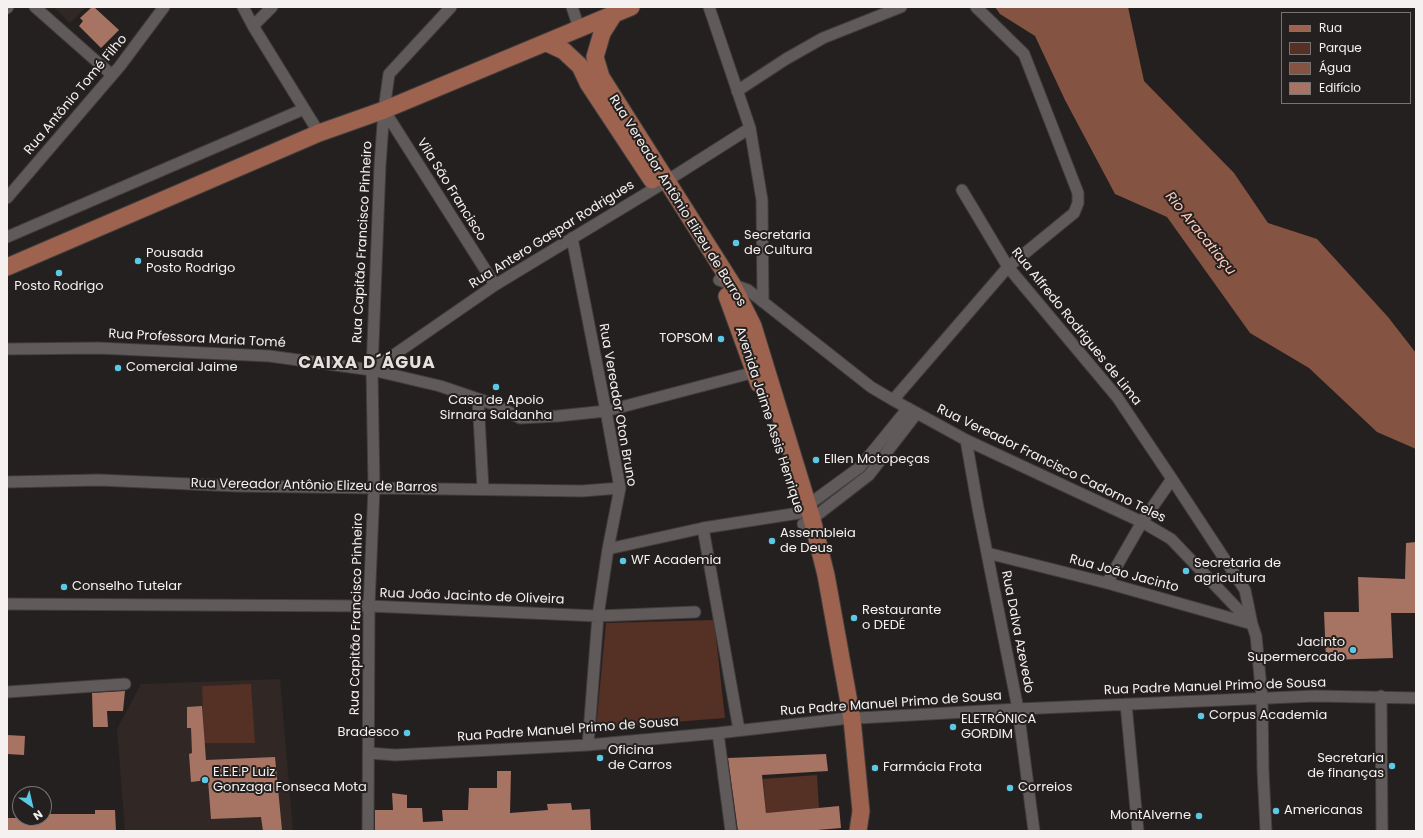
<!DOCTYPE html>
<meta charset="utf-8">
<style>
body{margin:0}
#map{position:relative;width:1423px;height:838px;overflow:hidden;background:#24201f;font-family:Poppins,sans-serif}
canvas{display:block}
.frame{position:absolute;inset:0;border:8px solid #f4f1f0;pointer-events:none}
.legend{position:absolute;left:1281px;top:12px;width:130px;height:92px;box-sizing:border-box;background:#24201f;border:1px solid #777473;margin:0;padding:5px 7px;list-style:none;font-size:12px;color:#f4f1f0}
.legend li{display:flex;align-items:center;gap:8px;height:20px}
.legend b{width:20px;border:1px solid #777473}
.north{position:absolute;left:12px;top:786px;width:40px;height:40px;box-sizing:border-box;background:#24201f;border:1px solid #777473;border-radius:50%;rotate:146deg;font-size:11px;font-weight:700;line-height:16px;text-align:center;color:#f4f1f0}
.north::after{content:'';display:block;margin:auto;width:14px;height:18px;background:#5bc8e6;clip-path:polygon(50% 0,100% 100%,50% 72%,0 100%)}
</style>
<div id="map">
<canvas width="1423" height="838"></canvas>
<div class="frame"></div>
<ul class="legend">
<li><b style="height:5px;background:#9d634f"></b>Rua</li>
<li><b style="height:11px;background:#543025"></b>Parque</li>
<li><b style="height:11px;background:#845342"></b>Água</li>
<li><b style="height:11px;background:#a77362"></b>Edifício</li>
</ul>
<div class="north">N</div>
</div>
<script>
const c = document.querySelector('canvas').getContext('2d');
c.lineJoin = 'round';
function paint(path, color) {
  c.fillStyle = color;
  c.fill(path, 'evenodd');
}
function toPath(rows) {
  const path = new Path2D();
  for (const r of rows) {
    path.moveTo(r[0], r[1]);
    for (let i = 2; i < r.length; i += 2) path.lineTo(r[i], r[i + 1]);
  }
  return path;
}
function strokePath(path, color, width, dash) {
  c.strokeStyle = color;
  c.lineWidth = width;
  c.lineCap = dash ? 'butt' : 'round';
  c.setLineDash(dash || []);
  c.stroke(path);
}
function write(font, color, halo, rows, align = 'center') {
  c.font = font + ' Poppins,sans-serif';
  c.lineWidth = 4;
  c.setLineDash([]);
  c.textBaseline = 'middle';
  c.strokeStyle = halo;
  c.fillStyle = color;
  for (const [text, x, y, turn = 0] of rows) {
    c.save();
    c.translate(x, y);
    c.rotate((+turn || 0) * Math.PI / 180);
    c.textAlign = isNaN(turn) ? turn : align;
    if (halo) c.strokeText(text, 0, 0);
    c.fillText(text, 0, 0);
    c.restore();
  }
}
paint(toPath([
 [54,7,86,7,70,23],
 [280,679,293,831,125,831,117,729,141,684]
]), '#312724');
paint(toPath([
 [714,620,725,718,596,728,606,623],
 [251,684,255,743,204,743,202,686],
 [817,775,819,808,766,813,763,779]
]), '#543025');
paint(toPath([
 [995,7,1128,7,1144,81,1234,173,1268,223,1317,239,1388,317,1416,353,1416,449,1377,432,1309,368,1250,333,1167,217,1115,194,1065,100,1035,36,1000,14]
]), '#845342');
paint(toPath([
 [92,7,94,7,119,30,101,48,79,26,83,21,80,18],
 [1416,542,1416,613,1391,613,1393,658,1326,660,1324,612,1359,612,1358,577,1405,579,1406,543],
 [125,691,123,711,107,711,108,727,93,727,92,693],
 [202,706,206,760,275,757,282,830,263,831,261,817,211,819,208,780,191,782,189,754,192,753,191,728,187,728,187,707],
 [7,735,25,736,24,755,7,754],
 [826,754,828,771,762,775,766,813,839,806,841,828,805,831,738,831,728,758],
 [497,771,511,771,510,813,548,810,547,804,571,803,572,810,590,809,591,831,375,831,375,810,393,810,392,793,407,795,407,808,422,808,423,822,443,821,442,810,468,810,469,788,497,788],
 [95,810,115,810,116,831,7,831,7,818,44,818,44,814,95,814]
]), '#a77362');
const street = toPath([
 [35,7,112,75],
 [243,7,253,26,319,133],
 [572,7,579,28],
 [709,7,750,128,762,200,763,302],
 [7,8,8,7],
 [253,26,272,7],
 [737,91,786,59,823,38,901,7],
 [384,110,495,285],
 [962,190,1008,267,1117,397,1172,479,1245,590,1252,624,1107,583,987,553],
 [7,198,120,66,164,7],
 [7,237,304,109],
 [572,238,606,411,620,488,608,549,598,616,588,745],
 [719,280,748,290,871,387,893,400,966,440,1142,522,1171,539,1252,624,1256,636,1262,698,1263,770,1266,831],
 [7,349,98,348,269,356,372,370,440,386,496,405,520,418,558,416,606,411,755,372],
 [372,370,495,285,657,187,750,128],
 [478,399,483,489],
 [893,400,1008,267,1074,213,1078,203,1078,193,1024,54,976,7],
 [966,440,978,508,1018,709,1034,831],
 [7,482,99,480,236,486,582,491,620,488],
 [803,524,812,519,869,475,917,413],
 [703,528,739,730],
 [608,549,703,528,799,513,808,505,860,467,908,408],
 [1107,583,1142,522,1172,479],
 [7,604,369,606,598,616,695,612],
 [7,692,125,684],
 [1381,696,1382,831],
 [1126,704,1138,831],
 [718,733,731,831],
 [369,753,395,755,588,745,718,733,841,719,1018,709,1315,696,1416,698],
 [368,831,369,606,374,488,372,370,380,165,384,110,389,74,451,7]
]);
const primary = toPath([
 [614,14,602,33,595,57,601,77,732,284,753,326,812,519,826,575,852,719,861,811,858,831],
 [547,43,564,51,580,66,588,83,652,180],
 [7,267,319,133,384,110,631,7],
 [727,296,759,384]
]);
strokePath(street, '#403d3c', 13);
strokePath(primary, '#403d3c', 19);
strokePath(street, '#605b5a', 11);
strokePath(primary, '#9d634f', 17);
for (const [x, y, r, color] of [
 [736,243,4,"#5bc8e6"],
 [138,261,4,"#5bc8e6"],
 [59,273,4,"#5bc8e6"],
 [721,339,4,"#5bc8e6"],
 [118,368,4,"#5bc8e6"],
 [496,387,4,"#5bc8e6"],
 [816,460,4,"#5bc8e6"],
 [772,541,4,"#5bc8e6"],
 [623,561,4,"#5bc8e6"],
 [1186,571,4,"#5bc8e6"],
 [64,587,4,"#5bc8e6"],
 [854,618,4,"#5bc8e6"],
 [1353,650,4,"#5bc8e6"],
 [1201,716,4,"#5bc8e6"],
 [953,727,4,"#5bc8e6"],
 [407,733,4,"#5bc8e6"],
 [600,758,4,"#5bc8e6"],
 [1392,766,4,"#5bc8e6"],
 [875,768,4,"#5bc8e6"],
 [205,780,4,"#5bc8e6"],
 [1010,788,4,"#5bc8e6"],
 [1276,811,4,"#5bc8e6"],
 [1199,816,4,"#5bc8e6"]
]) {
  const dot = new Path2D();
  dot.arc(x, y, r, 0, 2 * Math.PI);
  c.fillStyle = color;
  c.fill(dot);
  strokePath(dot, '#24201f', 1.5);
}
write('13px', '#f4f1f0', '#24201f', [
 ["Rua Antônio Tomé Filho",76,95,-50],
 ["Vila São Francisco",451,190,58],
 ["Rua Vereador Antônio Elizeu de Barros",677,201,58],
 ["Rua Antero Gaspar Rodrigues",552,235,-32],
 ["Rua Capitão Francisco Pinheiro",363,242,-87],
 ["Rua Alfredo Rodrigues de Lima",1076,327,51],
 ["Rua Professora Maria Tomé",197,339,3],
 ["Rua Vereador Oton Bruno",617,405,80],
 ["Avenida Jaime Assis Henrique",769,420,72],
 ["Rua Vereador Francisco Cadorno Teles",1051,464,26],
 ["Rua Vereador Antônio Elizeu de Barros",314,486,1],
 ["Rua João Jacinto",1124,574,15],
 ["Rua João Jacinto de Oliveira",472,597,2],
 ["Rua Capitão Francisco Pinheiro",357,614,-89],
 ["Rua Dalva Azevedo",1017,632,79],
 ["Rua Padre Manuel Primo de Sousa",1215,687,-2],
 ["Rua Padre Manuel Primo de Sousa",891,704,-4],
 ["Rua Padre Manuel Primo de Sousa",568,730,-4]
]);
write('13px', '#f4f1f0', '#24201f', [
 ["Secretaria",744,236],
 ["de Cultura",744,251],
 ["Pousada",146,254],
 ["Posto Rodrigo",146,269],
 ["Posto Rodrigo",59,287,"center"],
 ["TOPSOM",713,339,"right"],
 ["Comercial Jaime",126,368],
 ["Casa de Apoio",496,401,"center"],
 ["Sirnara Saldanha",496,416,"center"],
 ["Ellen Motopeças",824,460],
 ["Assembleia",780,534],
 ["de Deus",780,549],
 ["WF Academia",631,561],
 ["Secretaria de",1194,564],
 ["agricultura",1194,579],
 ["Conselho Tutelar",72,587],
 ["Restaurante",862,611],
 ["o DEDÉ",862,626],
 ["Jacinto",1345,643,"right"],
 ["Supermercado",1345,658,"right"],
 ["Corpus Academia",1209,716],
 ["ELETRÔNICA",961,720],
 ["GORDIM",961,735],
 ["Bradesco",399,733,"right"],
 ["Oficina",608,751],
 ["de Carros",608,766],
 ["Secretaria",1384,759,"right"],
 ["de finanças",1384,774,"right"],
 ["Farmácia Frota",883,768],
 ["E.E.E.P Luiz",213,773],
 ["Gonzaga Fonseca Mota",213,788],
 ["Correios",1018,788],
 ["Americanas",1284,811],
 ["MontAlverne",1191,816,"right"]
], 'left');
write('italic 14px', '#fccbba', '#24201f', [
 ["Rio Aracatiaçu",1200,234,51]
]);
c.letterSpacing = '1px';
write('bold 17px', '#e6e0de', '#24201f', [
 ["CAIXA D´ÁGUA",367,364]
]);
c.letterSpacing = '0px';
</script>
